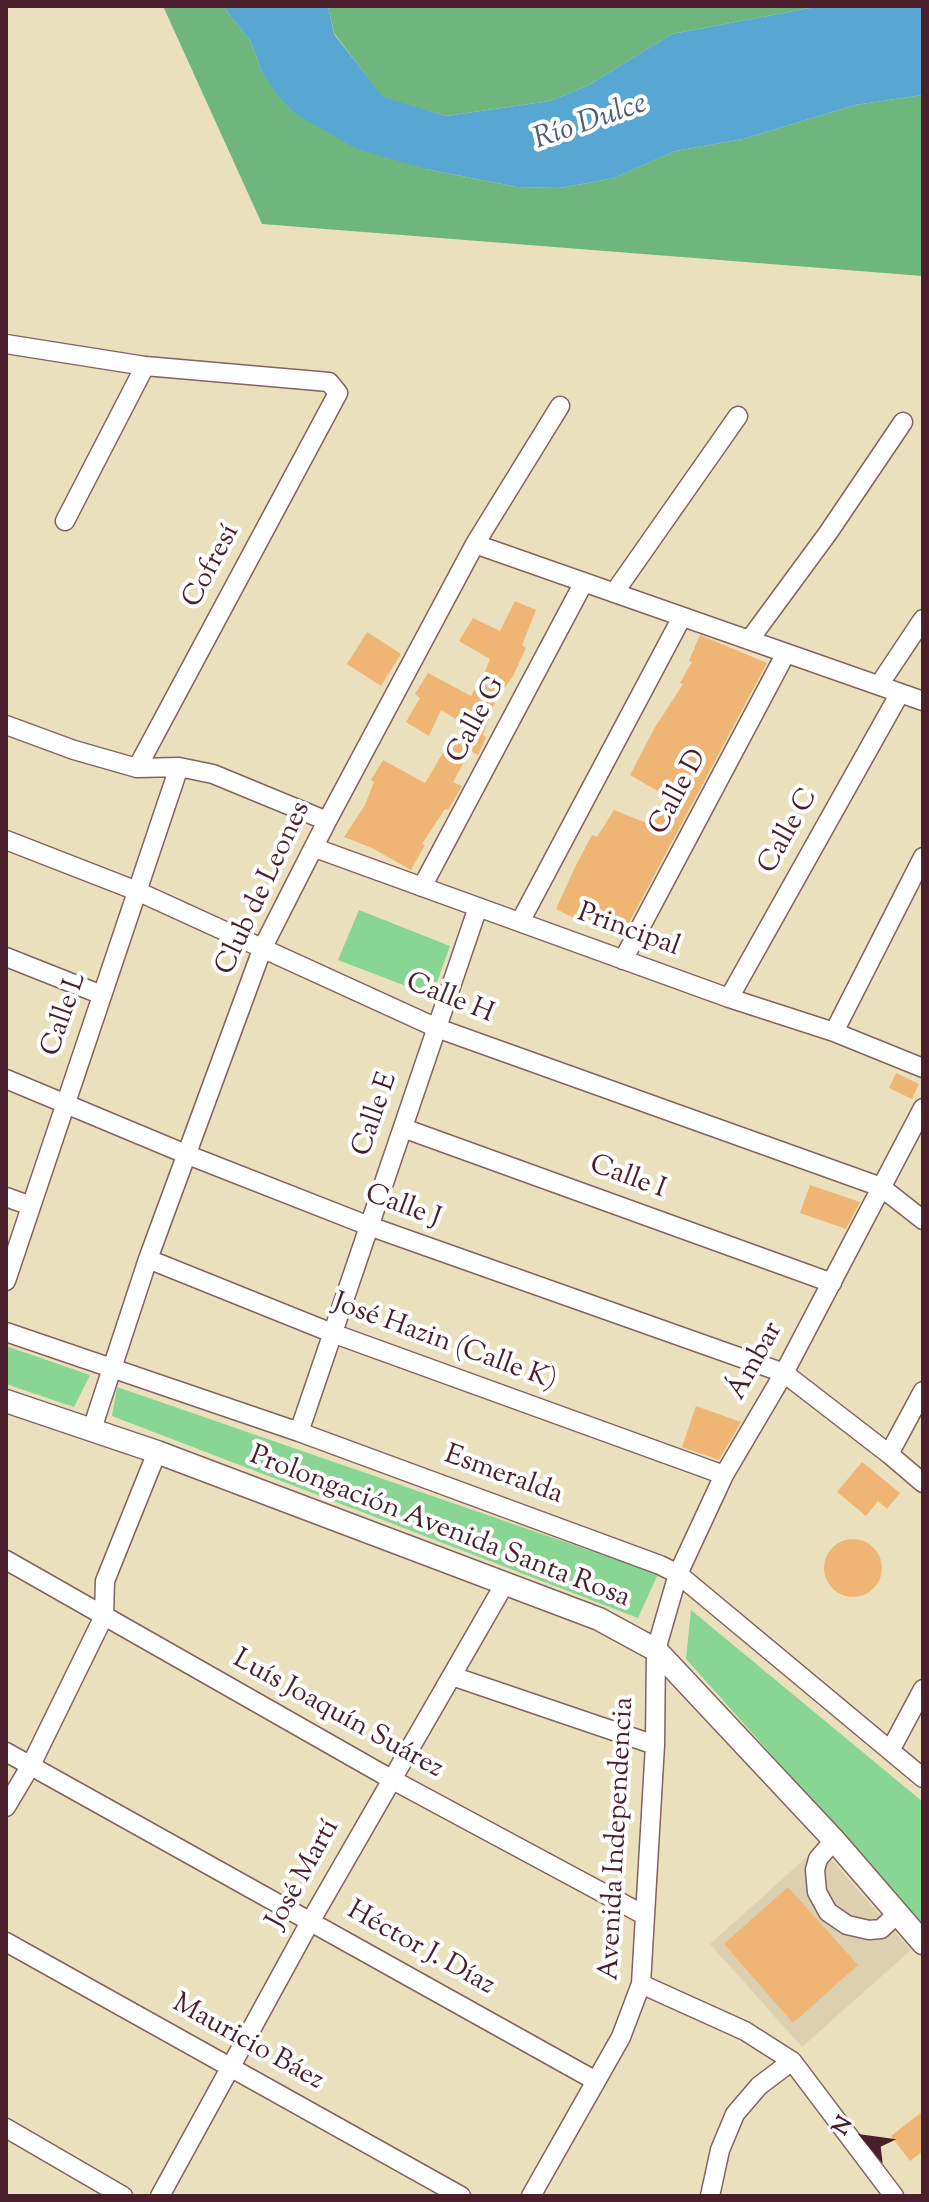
<!DOCTYPE html>
<meta charset="utf-8">
<style>
body{margin:0}
#map{position:relative;width:929px;height:2202px;overflow:hidden;background:#eae0be;font-family:"Sorts Mill Goudy",serif}
canvas{display:block}
.frame{position:absolute;inset:0;border:8px solid #4a1f2b;pointer-events:none}
.north{position:absolute;left:825px;top:2098px;width:80px;height:80px;-webkit-text-stroke:6px #fff;paint-order:stroke;rotate:299deg;font-size:22px;font-weight:700;line-height:32px;text-align:center;color:#4a1f2b}
.north::after{content:'';display:block;margin:auto;width:28px;height:36px;background:#4a1f2b;clip-path:polygon(50% 0,100% 100%,50% 72%,0 100%)}
</style>
<div id="map">
<canvas width="929" height="2202"></canvas>
<div class="frame"></div>
<div class="north">N</div>
</div>
<script>
const c = document.querySelector('canvas').getContext('2d');
c.lineJoin = 'round';
function paint(path, color) {
  c.fillStyle = color;
  c.fill(path, 'evenodd');
}
function toPath(rows) {
  const path = new Path2D();
  for (const r of rows) {
    if (r.length === 3) {
      path.moveTo(r[0] + r[2], r[1]);
      path.arc(r[0], r[1], r[2], 0, 2 * Math.PI);
      continue;
    }
    path.moveTo(r[0], r[1]);
    for (let i = 2; i < r.length; i += 2) path.lineTo(r[i], r[i + 1]);
  }
  return path;
}
function strokePath(path, color, width, dash) {
  c.strokeStyle = color;
  c.lineWidth = width;
  c.lineCap = dash ? 'butt' : 'round';
  c.setLineDash(dash || []);
  c.stroke(path);
}
function write(font, color, halo, rows, align = 'center') {
  c.font = font + ' "Sorts Mill Goudy",serif';
  c.lineWidth = 8;
  c.setLineDash([]);
  c.textBaseline = 'middle';
  c.strokeStyle = halo;
  c.fillStyle = color;
  for (const [text, x, y, turn = 0] of rows) {
    c.save();
    c.translate(x, y);
    c.rotate((+turn || 0) * Math.PI / 180);
    c.textAlign = isNaN(turn) ? turn : align;
    if (halo) c.strokeText(text, 0, 0);
    c.fillText(text, 0, 0);
    c.restore();
  }
}
paint(toPath([
 [819,1846,911,1950,802,2047,710,1944]
]), '#dcd0b1');
paint(toPath([
 [359,910,450,946,432,996,338,960],
 [6,1346,90,1375,74,1407,6,1384],
 [117,1387,658,1574,638,1618,112,1416],
 [691,1610,923,1802,923,1924,686,1659]
]), '#89d593');
paint(toPath([
 [163,6,223,6,251,42,262,72,426,169,517,187,560,188,614,178,675,151,743,139,855,105,923,95,923,276,262,224],
 [328,6,821,6,672,34,587,86,550,101,446,116,383,98,334,33]
]), '#6eb67d');
paint(toPath([
 [223,6,328,6,334,34,383,97,446,116,550,101,587,86,672,34,821,6,923,6,923,95,855,105,743,139,675,151,614,178,560,188,517,187,426,169,357,149,297,115,279,97,262,72,251,42]
]), '#58a7d2');
paint(toPath([
 [515,601,536,610,522,645,526,648,513,676,502,692,499,690,483,735,486,737,478,755,470,751,453,782,462,786,448,810,445,809,422,844,425,845,411,870,372,848,344,837,365,805,374,782,371,780,383,760,425,783,447,746,452,750,466,725,441,710,429,736,406,722,420,698,415,694,428,673,471,696,474,690,477,692,490,659,459,641,473,618,500,631],
 [367,632,401,654,381,686,347,664],
 [700,635,767,663,622,936,586,918,584,923,556,909,576,865,592,835,597,837,614,810,649,824,658,818,668,797,630,775,654,729,683,684,680,683,692,662,689,661],
 [896,1073,919,1084,912,1099,889,1088],
 [810,1185,860,1202,846,1229,800,1213],
 [696,1406,741,1422,719,1460,682,1447],
 [862,1462,900,1493,887,1509,878,1501,866,1516,837,1492],
 [853,1568,29],
 [788,1887,858,1965,793,2023,724,1944],
 [923,2111,923,2151,910,2161,891,2136]
]), '#efb574');
const minor = toPath([
 [6,344,145,366,329,382,338,393,137,768],
 [65,521,145,366],
 [475,544,923,701],
 [614,593,738,416],
 [750,639,828,533,903,422],
 [879,685,923,619],
 [6,725,74,750,137,768,179,767,213,774,327,821],
 [6,840,137,891,437,1028,881,1187,923,1220],
 [315,848,729,998,834,1032,923,1068],
 [422,887,584,582],
 [520,922,682,617],
 [6,957,102,995],
 [623,960,786,653],
 [729,998,900,693],
 [834,1032,923,857],
 [6,1079,188,1155,369,1226,784,1373,889,1454,923,1483],
 [403,1128,832,1283],
 [6,1197,31,1206],
 [148,1259,332,1333,724,1475],
 [6,1281,179,767],
 [6,1332,299,1432,660,1565,678,1574,923,1778],
 [92,1429,148,1259,263,947,327,821,475,544,560,406],
 [299,1432,478,907],
 [889,1454,923,1391],
 [6,1560,391,1779,644,1915],
 [452,1676,655,1745],
 [891,1749,923,1689],
 [6,1752,596,2081],
 [6,1807,31,1765,104,1616,105,1581,157,1452],
 [834,1840,818,1859,815,1870,817,1892,828,1912,847,1925,869,1930,881,1929,898,1913],
 [6,1942,461,2196],
 [641,1984,745,2031,792,2061,894,2196],
 [6,2128,123,2196],
 [160,2196,310,1922,504,1585],
 [531,2196,621,2037,641,1984,655,1745,656,1650,678,1574,724,1475,784,1373,923,1108],
 [710,2196,720,2150,735,2114,759,2086,792,2061]
]);
const major = toPath([
 [6,1401,157,1452,599,1619,656,1650,834,1840,923,1943]
]);
strokePath(minor, '#82635e', 21);
strokePath(major, '#82635e', 25);
strokePath(minor, '#fff', 18);
strokePath(major, '#fff', 22);
write('28px', '#4a1f2b', '#fff', [
 ["Cofresí",213,567,-62],
 ["Calle G",478,721,-62],
 ["Calle D",680,793,-62],
 ["Calle C",790,832,-61],
 ["Club de Leones",265,889,-65],
 ["Principal",628,932,20],
 ["Calle H",449,1000,22],
 ["Calle L",66,1015,-71],
 ["Calle E",377,1115,-71],
 ["Calle I",627,1179,20],
 ["Calle J",402,1208,20],
 ["José Hazin (Calle K)",444,1344,20],
 ["Ámbar",757,1362,-61],
 ["Esmeralda",503,1477,20],
 ["Prolongación Avenida Santa Rosa",439,1529,21],
 ["Luís Joaquín Suárez",337,1716,29],
 ["Avenida Independencia",619,1839,-87],
 ["José Martí",305,1875,-61],
 ["Héctor J. Díaz",420,1950,29],
 ["Mauricio Báez",247,2044,29]
]);
write('italic 30px', '#505c76', '#fff', [
 ["Río Dulce",591,124,-19]
]);
</script>
